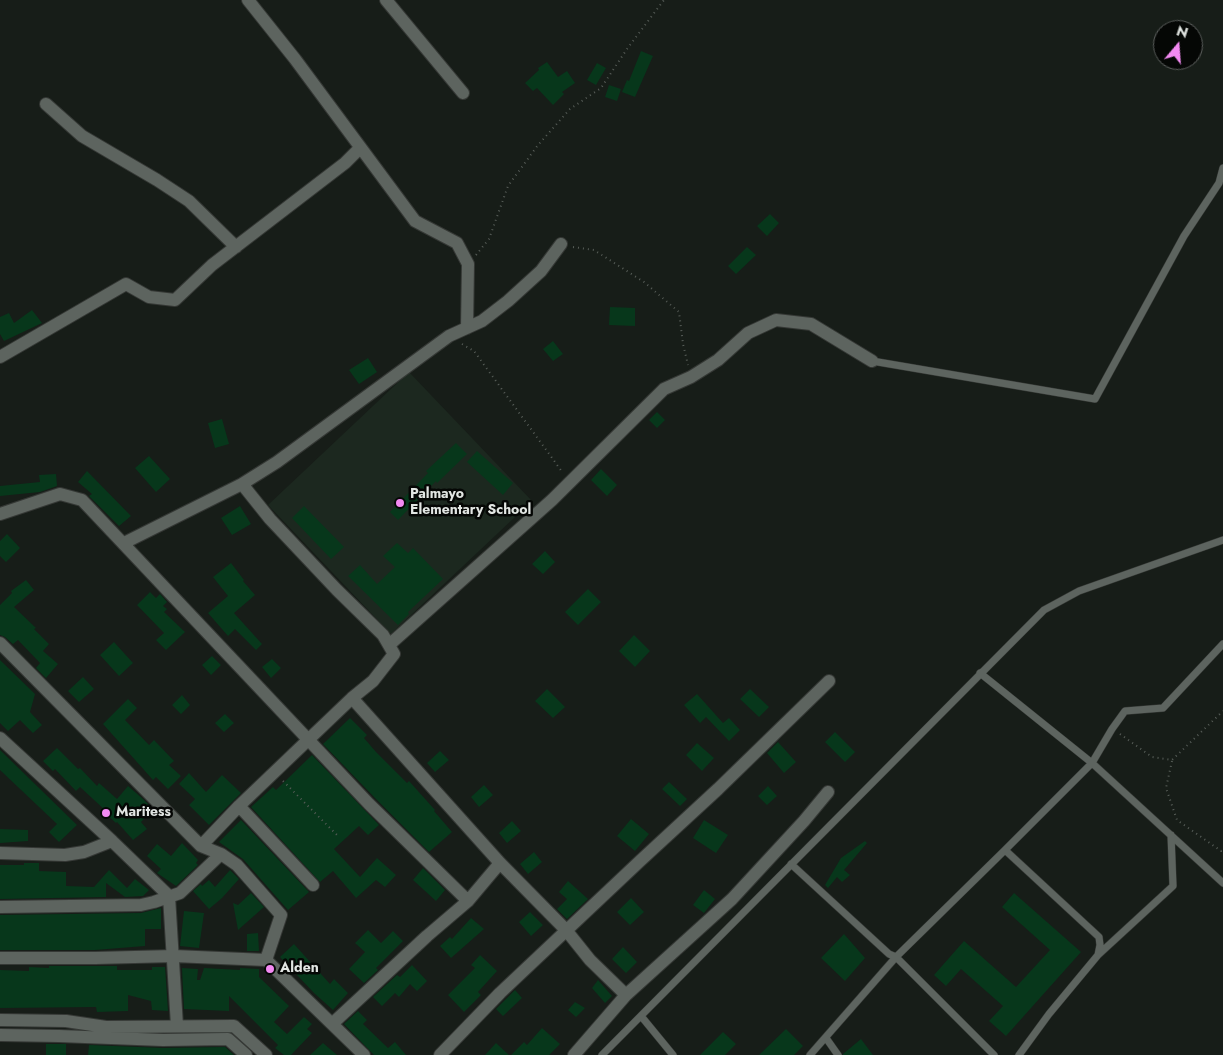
<!DOCTYPE html>
<style>
body{margin:0}
#map{position:relative;width:1223px;height:1055px;overflow:hidden;background:#171d18;font-family:Jost,sans-serif}
canvas{display:block}
.north{position:absolute;left:1153px;top:20px;width:50px;height:50px;box-sizing:border-box;background:#050705;border:1px solid #5d605e;border-radius:50%;rotate:18deg;font-size:14px;font-weight:700;line-height:20px;text-align:center;color:#e2e6e3}
.north::after{content:'';display:block;margin:auto;width:18px;height:22px;background:#f38af2;clip-path:polygon(50% 0,100% 100%,50% 72%,0 100%)}
</style>
<div id="map">
<canvas width="1223" height="1055"></canvas>
<div class="north">N</div>
</div>
<script>
const c = document.querySelector('canvas').getContext('2d');
c.lineJoin = 'round';
function paint(path, color) {
  c.fillStyle = color;
  c.fill(path, 'evenodd');
}
function toPath(rows) {
  const path = new Path2D();
  for (const r of rows) {
    path.moveTo(r[0], r[1]);
    for (let i = 2; i < r.length; i += 2) path.lineTo(r[i], r[i + 1]);
  }
  return path;
}
function strokePath(path, color, width, dash) {
  c.strokeStyle = color;
  c.lineWidth = width;
  c.lineCap = dash ? 'butt' : 'round';
  c.setLineDash(dash || []);
  c.stroke(path);
}
function write(font, color, halo, rows, align = 'center') {
  c.font = font + ' Jost,sans-serif';
  c.lineWidth = 5;
  c.setLineDash([]);
  c.textBaseline = 'middle';
  c.strokeStyle = halo;
  c.fillStyle = color;
  for (const [text, x, y, turn = 0] of rows) {
    c.save();
    c.translate(x, y);
    c.rotate((+turn || 0) * Math.PI / 180);
    c.textAlign = isNaN(turn) ? turn : align;
    if (halo) c.strokeText(text, 0, 0);
    c.fillText(text, 0, 0);
    c.restore();
  }
}
paint(toPath([
 [409,372,532,501,391,634,268,505]
]), '#1c281f');
paint(toPath([
 [641,51,653,56,635,97,622,92,627,80,629,81],
 [547,62,558,77,567,71,575,83,562,92,564,94,553,105,537,88,533,91,525,83,539,70,538,68],
 [597,63,606,68,596,85,587,80],
 [609,85,621,89,617,101,605,97],
 [770,214,779,223,767,236,757,226],
 [747,247,756,255,736,274,728,266],
 [610,307,635,308,635,326,609,325],
 [32,310,42,323,4,341,0,334,0,317,9,313,14,323],
 [553,341,563,354,553,361,543,349],
 [368,358,377,372,359,384,349,370],
 [657,412,665,420,657,428,649,420],
 [222,419,229,444,215,448,208,423],
 [456,443,467,454,437,483,436,481,398,520,390,512,428,473,426,471],
 [477,451,513,483,503,495,467,462],
 [149,456,170,479,156,492,135,468],
 [601,469,617,485,607,496,591,480],
 [87,471,131,516,119,526,89,496,92,494,78,482],
 [56,474,57,486,40,492,0,496,0,486,40,482,39,475],
 [240,506,251,524,232,535,221,518],
 [304,506,344,547,331,559,292,518],
 [7,534,20,548,6,562,0,556,0,541],
 [397,543,408,553,413,548,443,579,408,612,409,614,398,625,348,576,360,565,377,584,395,567,383,556],
 [545,551,555,562,543,574,532,564],
 [231,563,244,580,243,581,255,595,234,613,262,644,256,650,235,629,228,636,208,613,228,596,213,577],
 [26,580,34,590,14,607,36,628,34,629,49,644,43,651,58,664,46,678,36,668,40,663,18,640,13,644,5,637,0,635,0,605,12,593,11,591],
 [588,589,601,602,578,625,565,612],
 [150,592,156,598,160,594,167,602,163,606,167,609,164,612,185,632,166,650,156,640,164,633,137,605],
 [634,635,650,651,635,667,619,651],
 [114,642,133,663,119,676,100,655],
 [212,656,221,665,211,675,202,665],
 [272,659,281,668,271,678,262,667],
 [0,660,35,694,30,712,42,725,33,733,20,720,8,731,0,723],
 [83,677,94,689,79,702,68,691],
 [547,689,565,707,553,718,535,701],
 [750,689,769,707,759,717,740,699],
 [697,694,723,723,729,718,740,730,729,741,706,717,700,723,684,705],
 [182,695,190,705,181,714,172,705],
 [128,699,137,708,125,720,149,745,154,740,174,761,169,765,181,776,168,789,156,777,153,780,103,724],
 [225,714,234,723,224,732,215,723],
 [350,718,367,735,364,738,376,752,407,783,409,781,435,810,434,811,452,832,429,852,375,798,323,744],
 [835,732,855,752,845,762,825,742],
 [778,742,796,762,784,773,767,753],
 [697,743,714,758,702,771,686,755],
 [57,748,78,769,80,768,97,786,99,783,117,799,128,786,143,799,153,809,141,822,147,829,133,840,117,822,116,823,105,813,106,811,80,787,76,791,55,769,53,771,43,761],
 [0,750,77,825,59,842,49,832,57,824,0,770],
 [440,751,449,760,435,772,427,763],
 [312,755,379,825,368,835,359,826,334,849,360,877,377,858,396,875,385,887,376,880,356,898,333,871,320,882,251,807,273,787,276,790],
 [189,773,206,792,222,775,241,793,209,825,189,805,195,799,179,784],
 [669,782,687,799,680,806,662,789],
 [484,785,493,795,479,807,471,797],
 [768,786,777,796,767,805,758,796],
 [631,819,649,834,635,851,617,836],
 [241,820,309,892,288,910,243,859,219,842],
 [704,820,728,835,716,853,693,838],
 [512,821,521,831,507,843,499,833],
 [0,829,28,830,28,841,0,843],
 [865,841,867,843,844,870,850,875,842,882,837,877,828,888,825,885,841,858],
 [182,843,198,860,196,863,198,865,176,886,157,873,161,869,147,856,157,844,171,856],
 [534,852,542,862,528,874,520,864],
 [24,863,39,863,39,871,66,872,66,886,94,887,109,870,127,888,135,879,149,890,143,896,125,897,106,883,106,897,0,899,0,865,24,865],
 [423,868,445,890,436,901,413,880],
 [230,870,239,879,222,898,209,909,193,891,201,884,202,886,209,880,215,887],
 [568,881,588,899,567,919,557,909,567,899,559,892],
 [704,890,715,899,704,913,693,905],
 [251,893,264,907,238,930,233,903,238,905],
 [1014,893,1081,952,1006,1036,989,1021,1003,1006,961,969,946,986,934,975,964,941,1016,987,1050,950,1002,907],
 [631,898,644,912,630,925,617,912],
 [161,908,161,929,145,929,145,946,95,950,0,950,0,915,141,913],
 [184,911,204,913,199,948,180,946],
 [530,912,543,925,531,936,519,922],
 [471,918,484,929,451,958,440,946,450,937,452,939],
 [368,930,381,943,393,931,403,941,376,968,378,970,364,983,349,969,365,952,355,943],
 [258,933,259,951,247,951,247,934],
 [844,934,865,958,845,981,821,958],
 [294,944,330,984,334,979,348,993,333,1010,314,993,280,957],
 [623,947,637,962,626,973,612,959],
 [480,955,497,971,478,992,481,995,464,1012,448,995,475,968,471,965],
 [412,965,427,981,417,991,410,984,399,997,395,993,382,1006,373,997,397,975,400,977],
 [49,966,117,966,117,970,152,970,152,967,165,967,168,1011,152,1010,151,1001,128,995,128,1011,97,1012,96,1007,0,1008,0,970,29,971,29,967,49,968],
 [182,968,198,969,197,980,200,980,204,968,240,970,240,968,259,969,259,977,289,1006,274,1022,287,1034,304,1017,312,1024,307,1029,312,1033,291,1055,284,1055,275,1048,278,1045,229,996,229,1011,184,1009],
 [598,980,612,996,605,1003,592,988],
 [515,990,522,998,503,1016,496,1009],
 [575,1002,585,1008,576,1017,568,1010],
 [358,1011,367,1020,363,1024,388,1048,395,1042,406,1055,374,1055,344,1024],
 [542,1028,560,1044,549,1055,511,1055,524,1042,527,1045],
 [786,1029,803,1046,794,1055,759,1055],
 [723,1032,736,1044,725,1055,700,1055],
 [861,1039,873,1055,843,1055,843,1054],
 [323,1043,337,1055,310,1055],
 [496,1043,509,1055,485,1055],
 [46,1044,66,1044,66,1055,46,1055],
 [89,1045,163,1048,225,1047,234,1055,88,1055]
]), '#07371b');
const lane = toPath([
 [872,361,1095,399,1184,236,1219,183,1223,168],
 [980,673,1092,763,1223,883],
 [1005,850,1092,763,1112,729,1125,711,1163,708,1223,644],
 [791,864,889,954,896,957,994,1055],
 [1098,955,1173,886,1171,835],
 [641,1016,673,1055],
 [826,1038,838,1055],
 [602,1055,1044,610,1079,591,1223,540],
 [810,1055,896,957,1005,850,1099,937,1100,945,1098,955,1049,1014,1019,1055]
]);
const street = toPath([
 [248,0,295,59,415,221,457,243,468,264,467,328],
 [386,0,463,93],
 [46,104,82,136,157,180,189,201,236,247],
 [0,357,126,284,149,297,175,300,212,265,345,163,360,148],
 [0,514,60,494,82,500,369,804,468,901,427,936,332,1024],
 [124,543,242,484,277,462,449,336,482,321,508,301,541,271,561,244],
 [0,643,201,846,221,854,180,893,154,902,141,905,0,907],
 [389,645,552,500,664,389,691,377,718,360,748,333,776,320,811,324,872,361],
 [352,698,500,863,566,930,590,960,626,995],
 [0,738,112,841,169,896,177,1026],
 [239,806,313,885],
 [201,846,239,806,308,740,352,698,373,681,394,654,383,635,337,590,270,519,242,484],
 [0,853,65,855,84,852,112,841],
 [221,854,237,865,281,915,266,960],
 [468,901,500,863],
 [0,958,95,958,174,956,266,960,364,1055],
 [0,1020,66,1021,106,1027,234,1026,266,1055],
 [0,1035,59,1036,163,1040,228,1039,246,1055],
 [440,1055,500,993,640,861,718,789,829,681],
 [574,1055,626,995,732,899,804,821,828,792]
]);
strokePath(lane, '#353835', 8);
strokePath(street, '#353835', 14);
strokePath(toPath([
 [573,247,594,250,644,282,679,312,683,344,688,365],
 [476,255,489,239,508,186,538,145,570,109,601,88,627,49,664,0],
 [462,344,474,351,563,473],
 [1120,734,1152,757,1172,760,1223,711],
 [1172,761,1166,788,1177,820,1221,851,1223,850],
 [283,781,338,836]
]), '#585e59', 2, [1, 4]);
strokePath(lane, '#5d645f', 7);
strokePath(street, '#5d645f', 12);
for (const [x, y, r, color] of [
 [400,503,5,"#f38af2"],
 [106,813,5,"#f38af2"],
 [270,969,5,"#f38af2"]
]) {
  const dot = new Path2D();
  dot.arc(x, y, r, 0, 2 * Math.PI);
  c.fillStyle = color;
  c.fill(dot);
  strokePath(dot, '#050705', 2);
}
write('bold 14px', '#e2e6e3', '#050705', [
 ["Palmayo",410,495],
 ["Elementary School",410,511],
 ["Maritess",116,813],
 ["Alden",280,969]
], 'left');
</script>
